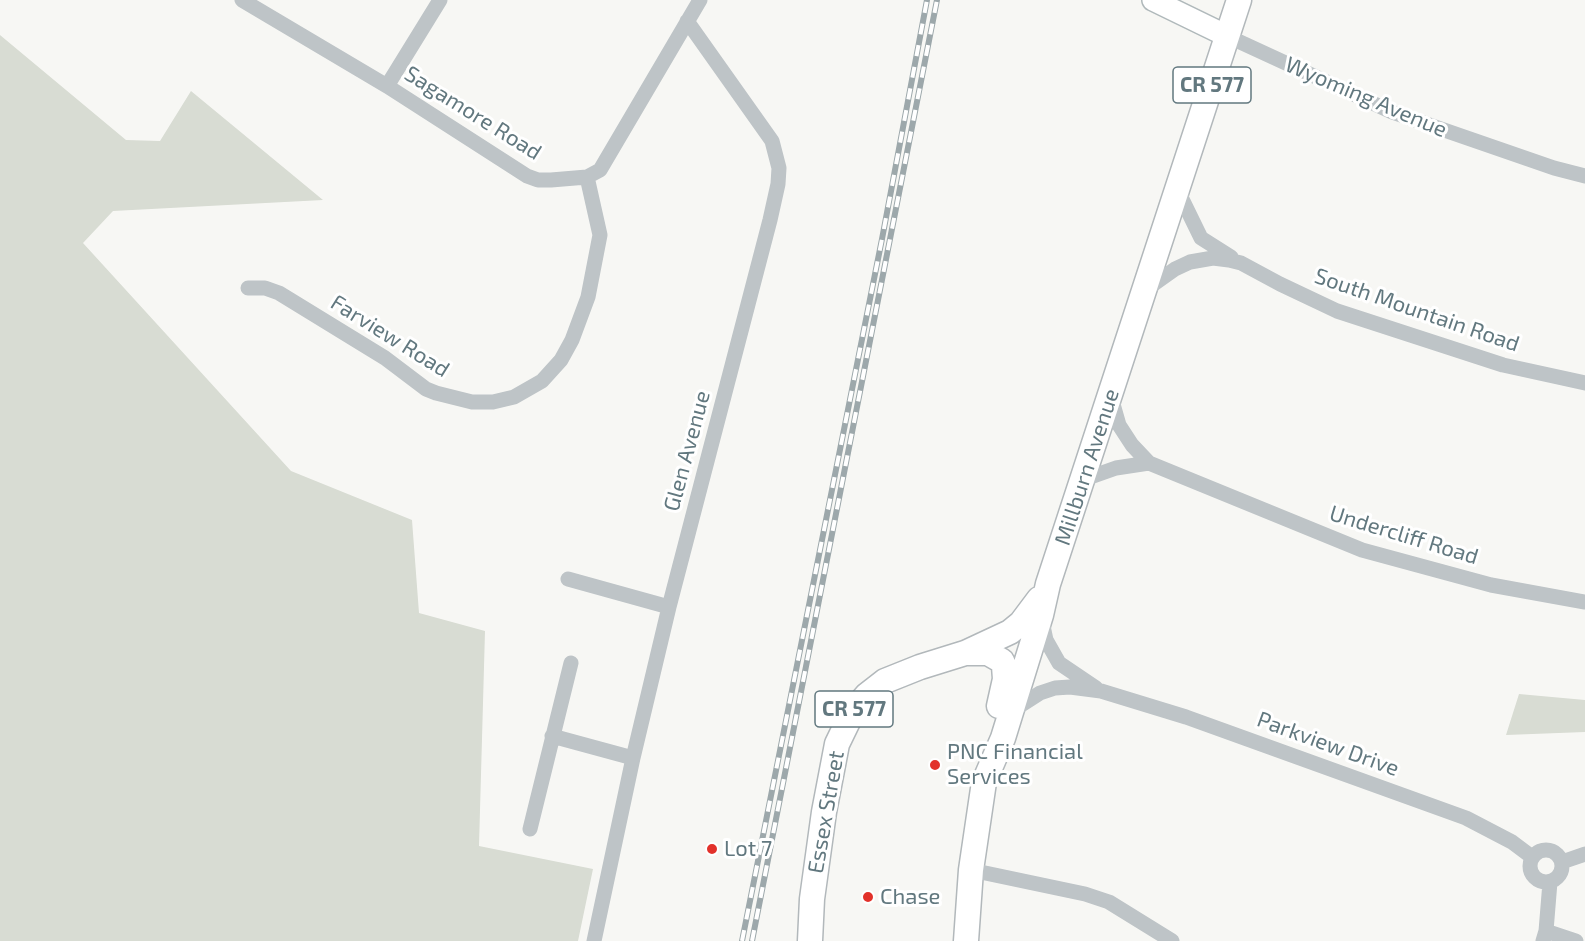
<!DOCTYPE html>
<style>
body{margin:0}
canvas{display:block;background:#f7f7f4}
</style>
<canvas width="1585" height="941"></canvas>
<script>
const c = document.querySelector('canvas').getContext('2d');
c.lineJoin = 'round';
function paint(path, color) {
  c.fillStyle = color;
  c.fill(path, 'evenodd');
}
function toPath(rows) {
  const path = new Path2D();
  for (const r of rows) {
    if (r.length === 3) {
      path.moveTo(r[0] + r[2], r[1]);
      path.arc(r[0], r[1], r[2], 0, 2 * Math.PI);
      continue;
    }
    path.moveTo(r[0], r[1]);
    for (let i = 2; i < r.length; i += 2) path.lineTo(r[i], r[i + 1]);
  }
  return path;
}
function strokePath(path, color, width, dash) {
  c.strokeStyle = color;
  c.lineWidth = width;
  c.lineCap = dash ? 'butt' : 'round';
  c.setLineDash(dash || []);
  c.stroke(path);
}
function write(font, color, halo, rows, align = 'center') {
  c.font = font + ' "Exo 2",sans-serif';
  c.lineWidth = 6;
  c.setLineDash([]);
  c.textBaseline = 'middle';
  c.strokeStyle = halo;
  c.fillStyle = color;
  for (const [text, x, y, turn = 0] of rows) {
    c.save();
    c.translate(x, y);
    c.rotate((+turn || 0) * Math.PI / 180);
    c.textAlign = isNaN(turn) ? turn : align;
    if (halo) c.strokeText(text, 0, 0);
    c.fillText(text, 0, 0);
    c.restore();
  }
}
paint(toPath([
 [0,35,126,140,160,141,191,91,323,200,113,211,83,243,291,471,412,520,419,613,485,631,479,846,593,869,578,941,0,941],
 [1519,694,1585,700,1585,732,1506,735]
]), '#d8dcd3');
const secondary = toPath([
 [1153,0,1227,36]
]);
const primary = toPath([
 [966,653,988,653,1002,661,1004,666,1005,679,999,706],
 [810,941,812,899,824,812,837,744,853,711,867,695,885,681,920,667,965,653,1010,632,1021,623,1039,599],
 [966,941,971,870,984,782,1003,738,1041,615,1048,584,1239,0]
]);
strokePath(secondary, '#b0b9bb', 24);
strokePath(primary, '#b2b8bb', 27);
strokePath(toPath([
 [242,0,387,86,527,176,538,180,551,180,587,177,600,170,700,0],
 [1227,36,1392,112,1554,168,1585,176],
 [387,86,440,0],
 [1182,185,1181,197,1201,238,1231,257],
 [248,288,265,288,279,293,385,358,426,389,436,393,472,402,493,402,514,397,542,381,561,360,572,340,588,297,600,235,587,177],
 [1144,291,1175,269,1190,262,1213,258,1229,260,1241,263,1280,284,1337,311,1503,365,1585,383],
 [1111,397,1119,425,1132,445,1149,463],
 [1082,480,1116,468,1149,463,1362,550,1491,585,1585,602],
 [568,579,669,607],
 [1042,621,1046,640,1059,663,1096,688],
 [1012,711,1040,693,1055,688,1070,687,1101,691,1186,717,1466,818,1512,842,1532,857],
 [552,736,633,758],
 [530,829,571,663],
 [1546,866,16],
 [1562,862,1585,854],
 [971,870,1085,894,1109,902,1172,941],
 [1546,931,1576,941],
 [594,941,633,758,669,607,770,220,778,184,779,168,772,141,687,21],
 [1543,941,1546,931,1550,882]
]), '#bec4c7', 15);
strokePath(secondary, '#fff', 21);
strokePath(primary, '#fff', 24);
const rail = toPath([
 [742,941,882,239,927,0],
 [752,941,937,0]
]);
strokePath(rail, '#9da8ab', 6);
strokePath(rail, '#fff', 4, [11]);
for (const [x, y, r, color] of [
 [935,765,6,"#e2312a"],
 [712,849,6,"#e2312a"],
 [868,897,6,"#e2312a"]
]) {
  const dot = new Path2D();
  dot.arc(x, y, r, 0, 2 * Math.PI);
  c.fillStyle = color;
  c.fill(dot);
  strokePath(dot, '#fff', 2);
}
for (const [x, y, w] of [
 [1212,85,78],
 [854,709,78]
]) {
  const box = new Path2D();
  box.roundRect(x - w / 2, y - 18, w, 36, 4.5);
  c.fillStyle = '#fff';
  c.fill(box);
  strokePath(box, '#62787f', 1.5);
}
write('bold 21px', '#62787f', null, [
 ["CR 577",1212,85],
 ["CR 577",854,709]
]);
write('22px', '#62787f', '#fff', [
 ["Wyoming Avenue",1366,97,23],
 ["Sagamore Road",473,113,32],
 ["South Mountain Road",1417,310,19],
 ["Farview Road",390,336,32],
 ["Glen Avenue",687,451,-75],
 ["Millburn Avenue",1087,467,-72],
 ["Undercliff Road",1404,535,17],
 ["Parkview Drive",1328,744,20],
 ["Essex Street",826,812,-80]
]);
write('22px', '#62787f', '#fff', [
 ["PNC Financial",947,752],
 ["Services",947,777],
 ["Lot 7",724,849],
 ["Chase",880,897]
], 'left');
</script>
